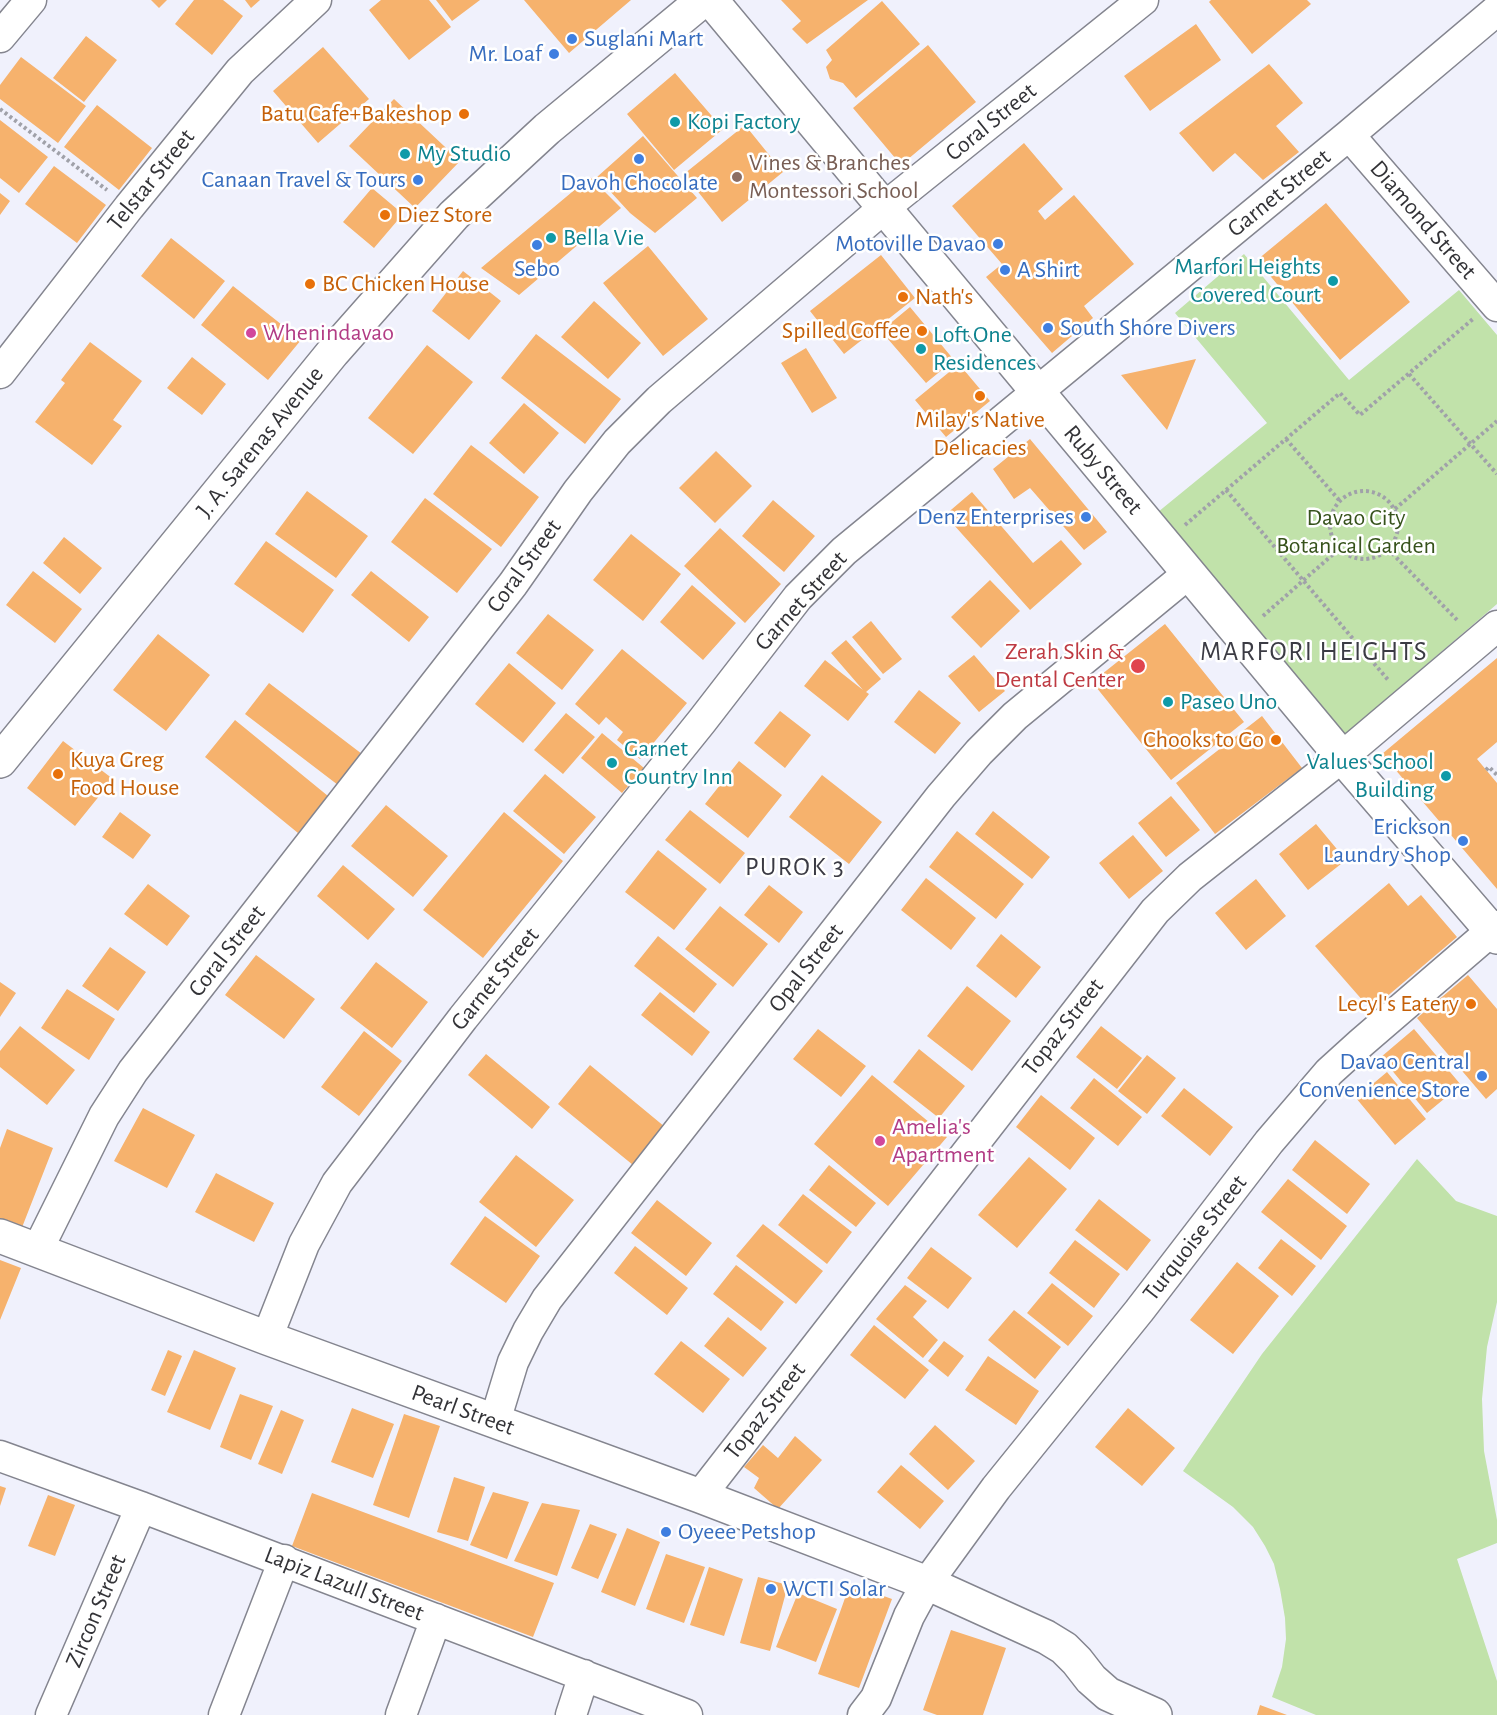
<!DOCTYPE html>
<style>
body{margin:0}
canvas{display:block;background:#f0f1fc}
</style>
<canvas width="1497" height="1715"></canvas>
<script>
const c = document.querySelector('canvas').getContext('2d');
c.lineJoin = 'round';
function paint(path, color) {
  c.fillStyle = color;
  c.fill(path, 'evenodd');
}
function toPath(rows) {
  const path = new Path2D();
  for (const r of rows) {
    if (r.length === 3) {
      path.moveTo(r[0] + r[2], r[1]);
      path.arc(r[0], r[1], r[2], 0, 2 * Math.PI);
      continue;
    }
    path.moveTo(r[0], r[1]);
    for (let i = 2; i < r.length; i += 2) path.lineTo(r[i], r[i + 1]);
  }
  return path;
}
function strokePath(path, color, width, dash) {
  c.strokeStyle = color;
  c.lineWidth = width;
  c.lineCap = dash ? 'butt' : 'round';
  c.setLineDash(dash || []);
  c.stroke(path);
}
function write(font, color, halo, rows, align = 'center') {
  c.font = font + ' "Alegreya Sans",sans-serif';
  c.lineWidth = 5;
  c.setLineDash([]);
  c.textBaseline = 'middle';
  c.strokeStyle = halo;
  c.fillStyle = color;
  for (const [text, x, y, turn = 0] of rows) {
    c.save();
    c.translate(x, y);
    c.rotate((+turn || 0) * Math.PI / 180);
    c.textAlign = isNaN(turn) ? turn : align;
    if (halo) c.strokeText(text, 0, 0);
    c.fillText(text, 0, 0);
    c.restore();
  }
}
paint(toPath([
 [1244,254,1349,380,1459,290,1497,335,1497,604,1342,737,1158,512,1267,423,1175,313],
 [1417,1159,1456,1201,1497,1216,1497,1302,1487,1347,1482,1399,1484,1451,1497,1520,1497,1543,1457,1559,1497,1681,1497,1715,1316,1715,1272,1697,1282,1667,1286,1639,1285,1618,1280,1589,1274,1564,1265,1546,1253,1527,1233,1507,1183,1471,1262,1354]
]), '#c1e2aa');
paint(toPath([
 [151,0,167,0,159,8],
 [194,0,223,0,243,16,212,55,175,24],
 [245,0,260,0,251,8],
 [381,0,429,0,451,27,409,60,369,10],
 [436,0,480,0,452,21],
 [524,0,631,0,569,53],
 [781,0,868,0,807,44,792,29,801,21],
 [1211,0,1307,0,1311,4,1252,54,1209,2],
 [882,1,920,44,856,98,843,83,830,79,826,67,832,60,826,50],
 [1196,24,1221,60,1150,111,1124,76],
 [86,36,117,60,84,102,53,78],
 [928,45,976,102,901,165,853,108],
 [323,47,369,99,318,143,273,91],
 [21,57,86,106,58,143,0,99,0,85],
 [1269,64,1303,103,1276,126,1299,152,1263,180,1235,153,1213,172,1179,133],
 [675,73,723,129,674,170,627,114],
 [394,99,460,161,415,208,349,146],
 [97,105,152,148,119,190,64,147],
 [0,120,48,157,19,193,0,178],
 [745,125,783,172,722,222,684,174],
 [643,136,697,198,655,233,630,213,597,177],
 [1024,143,1063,189,1038,211,1045,220,1074,195,1134,264,1084,306,1093,318,1052,353,986,277,1002,264,952,206],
 [54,166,106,205,77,243,25,204],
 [590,177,621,208,519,295,481,268],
 [372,188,403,214,374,248,343,222],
 [0,193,10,201,0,215],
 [1326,203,1410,302,1340,360,1257,260],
 [171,238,225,281,194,319,141,276],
 [648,246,708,319,663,356,603,283],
 [881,255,915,298,844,354,810,311],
 [463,271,501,301,469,340,432,311],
 [233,286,301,340,268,380,201,325],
 [594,301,641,343,608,379,561,337],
 [910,307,954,360,926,383,881,331],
 [536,334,621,399,585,444,501,378],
 [90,342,142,381,113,420,122,426,92,465,35,422,65,383,61,380],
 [427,345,473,382,413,454,368,418],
 [806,348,837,398,812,413,781,363],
 [192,357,226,384,202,415,167,388],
 [1196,359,1167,430,1121,375],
 [959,364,990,401,946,437,915,400],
 [524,403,559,433,524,474,489,443],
 [1030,439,1107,532,1084,550,1030,488,1014,499,993,469],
 [471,445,539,497,501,547,433,494],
 [716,451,752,486,715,523,679,488],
 [307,491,368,536,336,578,275,534],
 [972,492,1033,563,1061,540,1082,564,1030,610,945,515],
 [425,498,492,549,457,593,391,542],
 [773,500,815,536,784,572,742,536],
 [720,528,781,584,745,623,684,566],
 [631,534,681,574,643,621,593,580],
 [64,537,102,568,80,594,43,563],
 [266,541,334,590,303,633,234,584],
 [33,571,82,609,55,643,6,605],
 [371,571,429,617,409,642,351,595],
 [990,580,1020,611,981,648,951,617],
 [692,585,736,623,703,660,660,622],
 [548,614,594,650,562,690,516,653],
 [871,621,902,659,883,674,852,637],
 [1165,624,1244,722,1171,780,1092,682],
 [158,634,210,675,166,731,113,690],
 [846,640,881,679,866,692,869,694,848,721,804,686,825,660,863,690,831,653],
 [622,649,687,703,640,759,617,740,623,732,606,717,599,725,575,704],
 [974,655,1005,691,979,712,948,676],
 [1497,658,1497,742,1477,759,1497,783,1497,889,1382,754],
 [509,663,556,703,523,743,475,704],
 [269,683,362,754,338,785,245,714],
 [919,690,961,723,935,754,894,722],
 [780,711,811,735,785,768,754,743],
 [566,713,595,737,563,774,534,750],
 [1262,716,1302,768,1215,834,1176,783],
 [235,720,328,796,298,833,205,757],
 [602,733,644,768,622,793,581,758],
 [63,741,113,779,75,826,27,788],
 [739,761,782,795,748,838,705,804],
 [545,774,596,817,564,854,513,811],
 [822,775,882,822,849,864,789,817],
 [1171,796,1200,830,1166,857,1138,823],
 [386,805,448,856,413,897,351,846],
 [690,810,745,853,720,884,665,840],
 [993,811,1050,857,1032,879,975,834],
 [120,812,151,835,133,859,102,837],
 [504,812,563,861,483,958,423,910],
 [1316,824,1346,860,1308,890,1279,854],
 [957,831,1024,884,996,919,929,867],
 [1133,835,1163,871,1129,899,1099,863],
 [658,850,707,889,674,930,625,892],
 [343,865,395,909,368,940,317,896],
 [926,878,976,918,951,950,901,910],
 [1256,879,1286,916,1246,950,1215,913],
 [1389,883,1408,906,1421,895,1457,937,1371,1010,1315,946],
 [148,884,190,916,167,946,124,914],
 [769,885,803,912,779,943,744,915],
 [720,906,768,944,733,987,685,949],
 [1001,934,1041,967,1016,998,976,966],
 [658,936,717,984,694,1013,634,966],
 [110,947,146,972,118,1011,82,986],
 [256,955,315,999,284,1039,225,995],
 [376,962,428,1002,392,1048,340,1008],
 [1468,975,1497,1009,1497,1089,1486,1099,1417,1018],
 [0,982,16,993,0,1017],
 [967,986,1011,1021,972,1071,927,1036],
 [67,989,115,1019,89,1060,41,1028],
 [660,992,710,1032,692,1056,641,1015],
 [20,1026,75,1070,47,1105,0,1067,0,1051],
 [1101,1026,1142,1058,1117,1089,1076,1057],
 [818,1029,866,1066,841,1097,793,1059],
 [1414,1029,1461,1085,1427,1113,1381,1057],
 [364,1031,402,1061,359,1116,321,1087],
 [919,1049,965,1086,939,1118,893,1082],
 [486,1054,550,1107,532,1129,468,1075],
 [1147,1055,1176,1078,1147,1114,1118,1091],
 [590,1065,665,1127,633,1165,558,1104],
 [1387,1072,1426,1119,1395,1145,1356,1098],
 [872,1075,947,1137,888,1206,814,1144],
 [1094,1078,1142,1117,1118,1146,1070,1108],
 [1184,1088,1233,1127,1210,1156,1161,1116],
 [1041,1095,1095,1138,1070,1170,1016,1127],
 [143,1108,195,1135,167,1188,114,1161],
 [7,1129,53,1148,21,1230,0,1221,0,1148],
 [1315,1140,1370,1184,1347,1214,1292,1170],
 [516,1155,574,1200,536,1247,479,1202],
 [1029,1157,1067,1189,1017,1248,978,1215],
 [829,1165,876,1203,856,1227,809,1190],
 [216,1173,274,1203,254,1242,195,1212],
 [1288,1179,1347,1226,1321,1260,1261,1212],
 [803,1194,852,1232,827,1264,778,1225],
 [1099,1199,1151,1240,1127,1271,1075,1230],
 [657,1200,712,1243,686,1276,631,1233],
 [485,1216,540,1256,506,1303,450,1264],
 [763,1224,823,1271,796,1304,736,1256],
 [1281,1239,1316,1266,1292,1296,1258,1268],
 [1075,1240,1120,1274,1094,1308,1049,1273],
 [635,1246,688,1288,667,1315,614,1273],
 [931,1247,972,1278,948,1309,907,1278],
 [0,1260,21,1268,0,1320],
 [1237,1262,1279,1296,1233,1354,1190,1320],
 [736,1265,784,1302,761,1331,713,1294],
 [1052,1283,1093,1316,1068,1346,1027,1313],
 [905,1285,927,1301,913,1317,938,1340,923,1358,876,1319],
 [1014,1310,1061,1347,1035,1379,988,1340],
 [728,1317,767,1348,743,1377,704,1346],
 [874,1325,929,1370,905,1399,850,1355],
 [681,1341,730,1379,703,1413,654,1374],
 [944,1341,964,1356,948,1377,928,1361],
 [168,1350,182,1356,165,1396,151,1390],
 [194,1350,236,1368,210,1430,167,1412],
 [988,1356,1039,1391,1016,1425,965,1390],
 [240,1394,273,1406,251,1460,220,1447],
 [352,1408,394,1424,373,1478,331,1462],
 [1128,1408,1175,1448,1142,1486,1095,1447],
 [281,1410,304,1420,282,1474,258,1464],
 [404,1414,440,1426,409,1518,373,1505],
 [935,1425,975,1461,948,1490,909,1454],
 [795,1436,822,1460,778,1509,754,1488,759,1478,744,1467,763,1445,778,1458],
 [901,1465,944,1501,920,1529,877,1492],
 [454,1477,485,1487,468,1541,437,1532],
 [0,1486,6,1488,0,1506],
 [493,1492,529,1502,507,1559,470,1545],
 [312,1493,554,1583,533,1637,292,1546],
 [48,1495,75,1505,55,1556,28,1546],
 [542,1503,580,1510,557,1576,514,1561],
 [590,1524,617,1534,598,1579,571,1568],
 [627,1528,660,1542,635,1606,601,1592],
 [666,1554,705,1567,684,1623,646,1609],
 [709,1567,743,1579,724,1636,690,1625],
 [758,1577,788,1585,770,1651,740,1643],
 [850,1584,892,1599,859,1688,818,1674],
 [798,1593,837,1609,816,1662,776,1647],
 [951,1630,1006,1648,983,1715,937,1715,923,1710],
 [1260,1705,1287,1715,1257,1715]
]), '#f6b26d');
const street = toPath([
 [0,37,31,0],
 [1349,135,1497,306],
 [0,373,129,207,240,71,316,0],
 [37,1251,104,1116,133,1071,513,584,578,491,617,442,659,400,885,207,1143,0],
 [267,1338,304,1244,337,1183,463,1018,702,721,798,597,844,551,1349,135,1497,10],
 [495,1421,513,1362,528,1331,547,1299,941,796,979,752,1015,716,1189,573],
 [0,1456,141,1507,687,1715],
 [700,1496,1155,911,1190,877,1342,757,1497,626],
 [51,1715,141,1507],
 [224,1715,284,1560],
 [401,1715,436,1619],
 [571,1715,584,1675],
 [863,1715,876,1698,909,1616,927,1583,996,1488,1139,1311,1269,1142,1329,1072,1361,1043,1497,926]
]);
const secondary = toPath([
 [0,761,333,352,454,215,547,129,703,0],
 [0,1236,267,1338,700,1496,927,1583,1046,1637,1064,1648,1077,1661,1091,1679,1108,1694,1155,1715]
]);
const primary = toPath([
 [711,0,1342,757,1497,937]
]);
strokePath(street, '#84858f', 33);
strokePath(secondary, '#84858f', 36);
strokePath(primary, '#84858f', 36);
strokePath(toPath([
 [0,109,107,190],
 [1409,374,1497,474],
 [1286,439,1339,500],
 [1226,490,1389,681],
 [1364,525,34],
 [1395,509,1497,421],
 [1185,525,1340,393,1360,415,1473,319],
 [1388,549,1459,622],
 [1263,616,1339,549],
 [1486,770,1489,767,1497,775]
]), '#a0a1a9', 4, [3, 3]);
strokePath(street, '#fff', 30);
strokePath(secondary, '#fff', 33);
strokePath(primary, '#fff', 33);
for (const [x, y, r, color] of [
 [572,39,6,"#3f7fe0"],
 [554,54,6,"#3f7fe0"],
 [464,114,6,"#e8710a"],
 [675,122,6,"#0f9aa8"],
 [405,154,6,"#0f9aa8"],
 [639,159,6,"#3f7fe0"],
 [737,177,6,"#8d6e63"],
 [418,180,6,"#3f7fe0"],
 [385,215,6,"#e8710a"],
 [551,238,6,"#0f9aa8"],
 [998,244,6,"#3f7fe0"],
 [537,245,6,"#3f7fe0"],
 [1005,270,6,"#3f7fe0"],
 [1333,281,6,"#0f9aa8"],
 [310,284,6,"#e8710a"],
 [903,297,6,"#e8710a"],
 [1048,328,6,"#3f7fe0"],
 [922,331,6,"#e8710a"],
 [251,333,6,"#d1479c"],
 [921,349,6,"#0f9aa8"],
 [980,396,6,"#e8710a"],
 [1086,517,6,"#3f7fe0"],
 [1138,666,8,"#e0444e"],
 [1168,702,6,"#0f9aa8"],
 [1276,740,6,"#e8710a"],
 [612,763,6,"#0f9aa8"],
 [58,774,6,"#e8710a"],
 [1446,776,6,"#0f9aa8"],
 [1463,841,6,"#3f7fe0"],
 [1471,1004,6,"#e8710a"],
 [1482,1076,6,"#3f7fe0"],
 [880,1141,6,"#d1479c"],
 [666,1532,6,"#3f7fe0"],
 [771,1589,6,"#3f7fe0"]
]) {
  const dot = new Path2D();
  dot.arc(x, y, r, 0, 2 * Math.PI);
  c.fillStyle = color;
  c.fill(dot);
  strokePath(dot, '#fff', 2);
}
write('24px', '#366cbe', '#fff', [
 ["Suglani Mart",584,39,"left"],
 ["Mr. Loaf",542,54],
 ["Canaan Travel & Tours",406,180],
 ["Davoh Chocolate",639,183,"center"],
 ["Motoville Davao",986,244],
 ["Sebo",537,269,"center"],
 ["A Shirt",1017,270,"left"],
 ["South Shore Divers",1060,328,"left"],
 ["Denz Enterprises",1074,517],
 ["Erickson",1451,827],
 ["Laundry Shop",1451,855],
 ["Davao Central",1470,1062],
 ["Convenience Store",1470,1090],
 ["Oyeee Petshop",678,1532,"left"],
 ["WCTI Solar",783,1589,"left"]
], 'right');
write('24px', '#c56008', '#fff', [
 ["Batu Cafe+Bakeshop",452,114],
 ["Diez Store",397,215,"left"],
 ["BC Chicken House",322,284,"left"],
 ["Nath's",915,297,"left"],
 ["Spilled Coffee",910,331],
 ["Milay's Native",980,420,"center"],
 ["Delicacies",980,448,"center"],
 ["Chooks to Go",1264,740],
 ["Kuya Greg",70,760,"left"],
 ["Food House",70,788,"left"],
 ["Lecyl's Eatery",1459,1004]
], 'right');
write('24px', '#0d838f', '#fff', [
 ["Kopi Factory",687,122],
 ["My Studio",417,154],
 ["Bella Vie",563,238],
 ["Marfori Heights",1321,267,"right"],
 ["Covered Court",1321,295,"right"],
 ["Loft One",933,335],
 ["Residences",933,363],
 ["Paseo Uno",1180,702],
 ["Garnet",624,749],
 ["Country Inn",624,777],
 ["Values School",1434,762,"right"],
 ["Building",1434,790,"right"]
], 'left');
write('24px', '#333337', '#fff', [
 ["Coral Street",991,122,-39],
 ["Telstar Street",151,180,-51],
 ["Garnet Street",1279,193,-39],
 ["Diamond Street",1423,220,49],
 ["J. A. Sarenas Avenue",260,442,-51],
 ["Ruby Street",1103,470,50],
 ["Coral Street",524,566,-54],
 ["Garnet Street",801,601,-48],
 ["Coral Street",227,951,-52],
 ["Opal Street",806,968,-52],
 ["Garnet Street",495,979,-51],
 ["Topaz Street",1063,1027,-52],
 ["Turquoise Street",1195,1238,-52],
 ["Pearl Street",463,1410,20],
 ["Topaz Street",765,1411,-52],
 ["Lapiz Lazull Street",344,1584,21],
 ["Zircon Street",96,1611,-67]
]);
write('24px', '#785e54', '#fff', [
 ["Vines & Branches",749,163],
 ["Montessori School",749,191]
], 'left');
write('24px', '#b23c85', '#fff', [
 ["Whenindavao",263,333],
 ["Amelia's",892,1127],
 ["Apartment",892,1155]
], 'left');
write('24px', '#36521b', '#fff', [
 ["Davao City",1356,518],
 ["Botanical Garden",1356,546]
]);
write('24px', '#be3a42', '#fff', [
 ["Zerah Skin &",1124,652],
 ["Dental Center",1124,680]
], 'right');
c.letterSpacing = '1.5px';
write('26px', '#3b3b44', '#fff', [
 ["PUROK 3",795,867]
]);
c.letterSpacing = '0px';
c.letterSpacing = '1.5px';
write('27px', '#3b3b44', '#fff', [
 ["MARFORI HEIGHTS",1314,652]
]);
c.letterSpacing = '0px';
</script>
